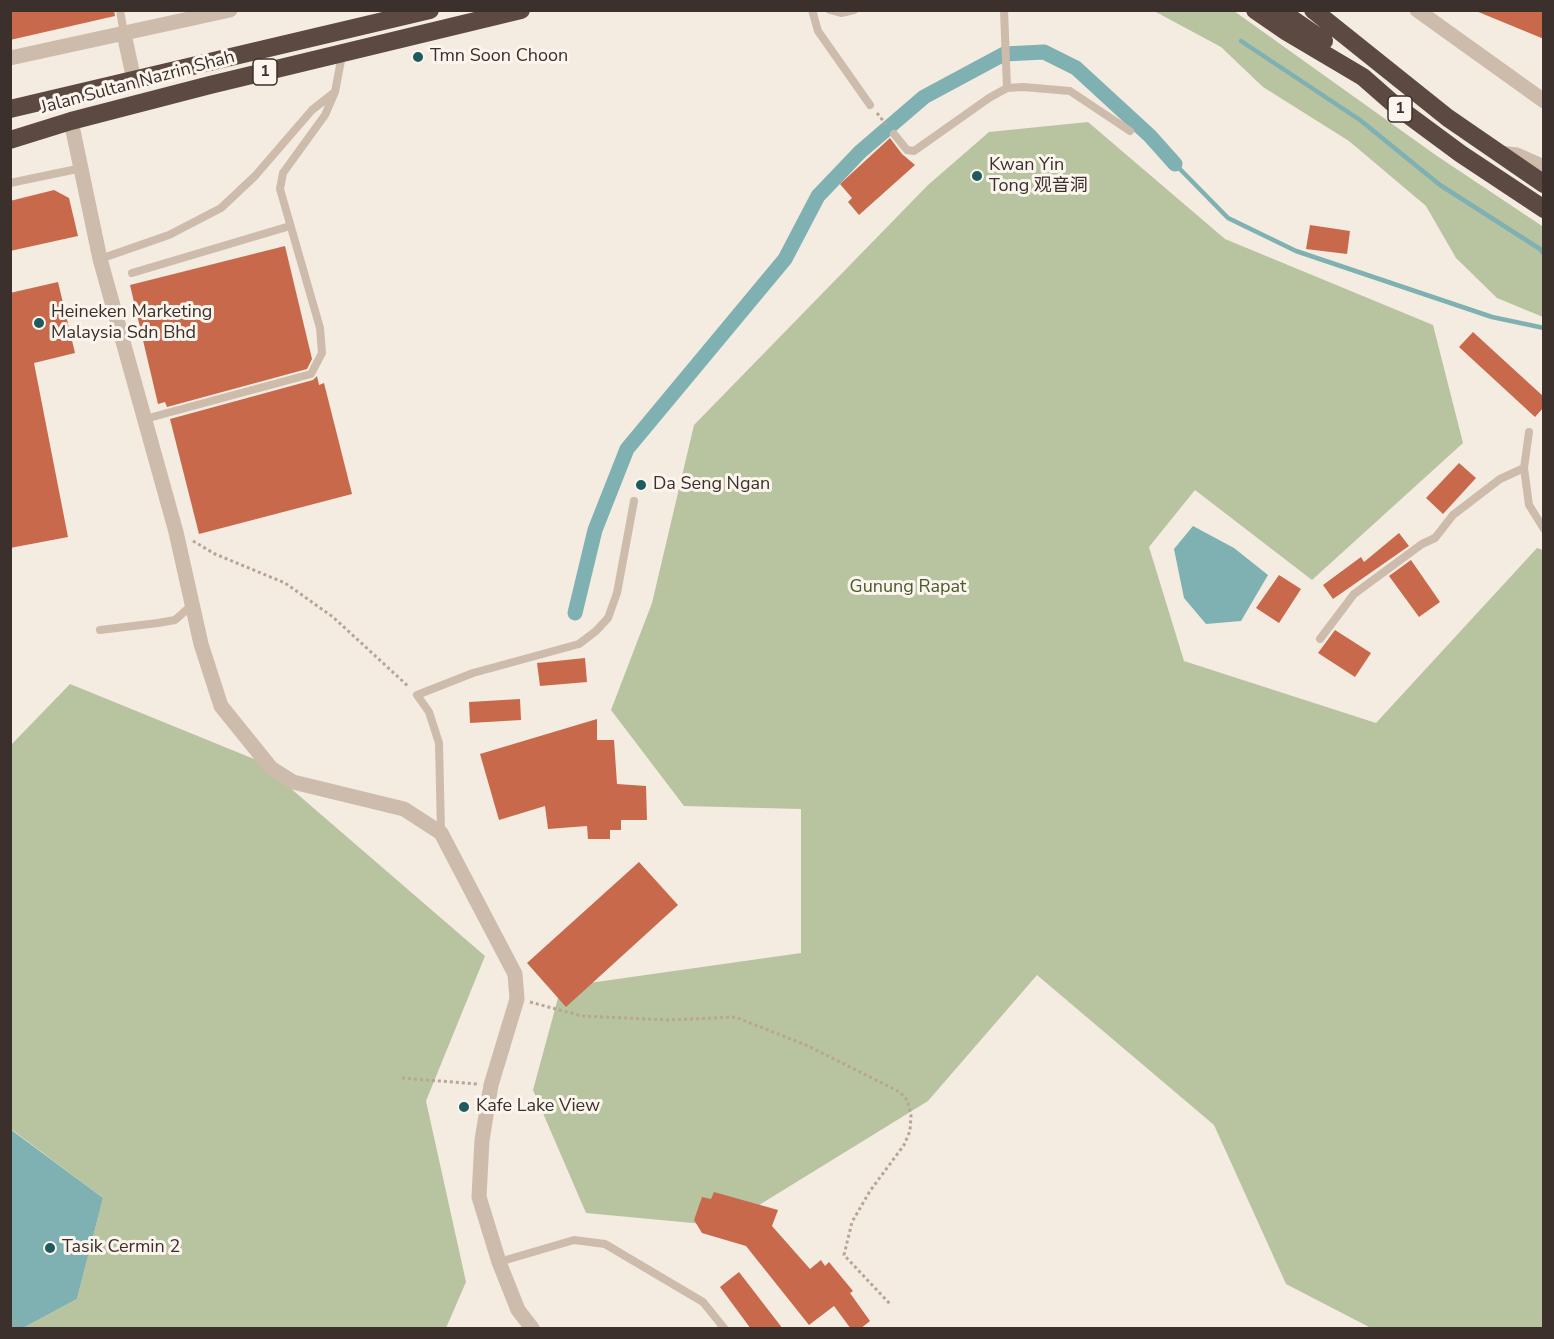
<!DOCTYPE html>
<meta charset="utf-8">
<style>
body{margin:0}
#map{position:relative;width:1554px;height:1339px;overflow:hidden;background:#f4ebe1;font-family:"Nunito Sans",sans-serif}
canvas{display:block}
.frame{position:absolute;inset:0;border:12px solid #3b302b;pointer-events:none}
</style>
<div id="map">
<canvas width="1554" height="1339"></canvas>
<div class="frame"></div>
</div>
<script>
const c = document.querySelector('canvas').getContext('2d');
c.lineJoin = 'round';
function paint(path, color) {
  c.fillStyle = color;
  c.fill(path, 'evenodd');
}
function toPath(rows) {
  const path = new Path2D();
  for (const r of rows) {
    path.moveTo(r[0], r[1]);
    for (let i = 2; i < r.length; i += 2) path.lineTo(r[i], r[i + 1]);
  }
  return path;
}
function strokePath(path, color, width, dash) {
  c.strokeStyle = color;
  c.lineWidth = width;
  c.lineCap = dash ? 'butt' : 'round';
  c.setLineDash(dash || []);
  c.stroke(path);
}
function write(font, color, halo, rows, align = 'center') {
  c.font = font + ' "Nunito Sans","Noto Sans SC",sans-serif';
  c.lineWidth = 6;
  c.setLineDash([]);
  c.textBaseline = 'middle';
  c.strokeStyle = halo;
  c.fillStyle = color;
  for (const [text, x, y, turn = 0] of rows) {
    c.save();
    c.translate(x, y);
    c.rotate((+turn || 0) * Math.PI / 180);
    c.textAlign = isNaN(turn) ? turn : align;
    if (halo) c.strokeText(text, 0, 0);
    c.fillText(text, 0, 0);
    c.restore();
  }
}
paint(toPath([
 [1154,11,1234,11,1437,156,1542,226,1544,228,1543,317,1497,298,1456,258,1426,206,1349,141,1263,87,1221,47],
 [1088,122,1225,239,1433,325,1463,443,1312,580,1195,490,1149,547,1184,661,1376,723,1537,548,1543,550,1543,1328,1371,1328,1286,1284,1214,1125,1037,975,928,1101,725,1226,586,1213,533,1090,561,987,801,953,801,809,684,806,611,710,652,603,694,425,928,185,989,132],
 [70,684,259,761,485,956,426,1101,466,1282,446,1328,23,1328,77,1299,103,1198,11,1129,11,745]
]), '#b8c4a0');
paint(toPath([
 [1193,526,1234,548,1268,575,1241,621,1206,624,1184,598,1174,549],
 [10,1129,103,1198,77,1299,23,1328,11,1328]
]), '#7fb0b2');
strokePath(toPath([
 [1241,41,1360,120,1440,185,1540,249,1544,254],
 [1175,164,1228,218,1296,251,1492,317,1544,328]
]), '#7fb0b2', 4.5);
strokePath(toPath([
 [575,613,595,530,627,449,785,259,818,196,860,152,924,97,1004,54,1044,52,1076,68,1150,136,1175,164]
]), '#7fb0b2', 15);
paint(toPath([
 [10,10,114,10,115,16,10,40],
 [1544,10,1544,39,1476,11,1476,10],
 [890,138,902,154,915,165,859,215,848,202,852,198,840,184],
 [54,190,69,198,78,236,10,251,10,201],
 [1310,225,1350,231,1347,254,1306,249],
 [285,246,312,359,307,369,167,407,165,402,158,404,130,285],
 [58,282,75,353,34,363,68,537,10,548,10,293],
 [1473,332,1544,397,1544,407,1535,417,1459,347],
 [317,376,319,385,324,383,352,494,199,534,170,419,313,380],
 [1459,463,1476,478,1443,514,1426,498],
 [1399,533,1409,546,1333,599,1323,585,1361,557,1364,562],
 [1411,560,1440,602,1419,617,1389,576],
 [1279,575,1301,589,1279,623,1256,608],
 [1335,630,1371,653,1355,677,1318,653],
 [585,658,587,682,540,686,537,663],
 [520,699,521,720,470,723,469,702],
 [597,719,597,740,614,740,617,784,646,786,647,820,621,820,621,830,610,830,610,839,588,839,587,826,548,829,545,806,499,820,480,754],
 [639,862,678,905,566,1007,527,963],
 [714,1192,778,1210,772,1226,810,1269,821,1260,825,1266,829,1262,853,1291,850,1293,870,1321,860,1329,851,1329,834,1306,809,1325,746,1246,702,1233,694,1220,702,1197,711,1199],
 [739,1272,783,1329,751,1329,720,1287]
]), '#c8694b');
strokePath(toPath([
 [877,113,888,127],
 [193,541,215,554,285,583,333,617,409,687],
 [530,1002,582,1016,669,1020,735,1017,806,1045,900,1092,907,1100,911,1115,910,1131,904,1145,870,1191,852,1222,844,1255,890,1304],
 [402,1078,477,1084]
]), '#b9a596', 3, [3, 3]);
strokePath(toPath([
 [120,10,124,34],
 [812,10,818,31,870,105],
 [830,10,841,13,854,10],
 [1004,10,1007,88],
 [894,134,907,150,914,151,989,98,1007,88,1023,87,1070,91,1130,131],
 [10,183,82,168],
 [100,259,169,235,221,208,255,176,312,110,335,92,342,55],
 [132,273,290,226],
 [145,419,311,374,322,353,320,328,280,189,283,173,325,115,335,92],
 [1529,432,1524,468,1529,505,1544,529],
 [100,630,158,623,175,620,192,605],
 [1320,639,1354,594,1422,544,1435,538,1453,515,1500,479,1524,468],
 [441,832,439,743,429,712,417,695,473,673,579,644,596,631,608,618,617,593,634,501],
 [499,1262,574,1240,605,1244,703,1302,724,1328]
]), '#cdbbac', 8);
strokePath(toPath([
 [1417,10,1544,101],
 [124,34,134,80],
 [10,58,230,10],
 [71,121,100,259,176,532,201,644,221,706,271,768,293,782,404,809,441,833,515,974,517,999,491,1085,482,1140,479,1197,499,1262,518,1310,532,1328],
 [1499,153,1517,155,1544,167]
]), '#cdbbac', 15);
strokePath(toPath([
 [1255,10,1287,32,1363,77,1396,106,1461,154,1544,209],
 [1279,10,1324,41],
 [1313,10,1448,118,1544,184],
 [10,109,430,10],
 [10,140,71,121,210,85,521,10]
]), '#5c4a42', 18);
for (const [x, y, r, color] of [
 [418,57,6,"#1f5a5e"],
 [977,176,6,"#1f5a5e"],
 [39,323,6,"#1f5a5e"],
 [641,485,6,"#1f5a5e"],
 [464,1107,6,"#1f5a5e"],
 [50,1248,6,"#1f5a5e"]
]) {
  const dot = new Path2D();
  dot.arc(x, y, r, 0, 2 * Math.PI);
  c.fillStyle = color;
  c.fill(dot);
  strokePath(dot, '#fbf5ee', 2);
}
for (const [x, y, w] of [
 [265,72,24],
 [1400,109,24]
]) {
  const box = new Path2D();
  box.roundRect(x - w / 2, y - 13, w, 26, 4.5);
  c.fillStyle = '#fbf5ee';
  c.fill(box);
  strokePath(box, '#3b302b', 1.5);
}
write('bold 16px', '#3b302b', null, [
 ["1",265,72],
 ["1",1400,109]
]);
write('18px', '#3b302b', '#fbf5ee', [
 ["Tmn Soon Choon",430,57],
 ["Kwan Yin",989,166],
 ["Tong 观音洞",989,187],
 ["Heineken Marketing",51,313],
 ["Malaysia Sdn Bhd",51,334],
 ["Da Seng Ngan",653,485],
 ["Kafe Lake View",476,1107],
 ["Tasik Cermin 2",62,1248]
], 'left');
write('18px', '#3b302b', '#fbf5ee', [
 ["Jalan Sultan Nazrin Shah",138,83,-15]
]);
write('18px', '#4a5a2e', '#fbf5ee', [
 ["Gunung Rapat",908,588]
]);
</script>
